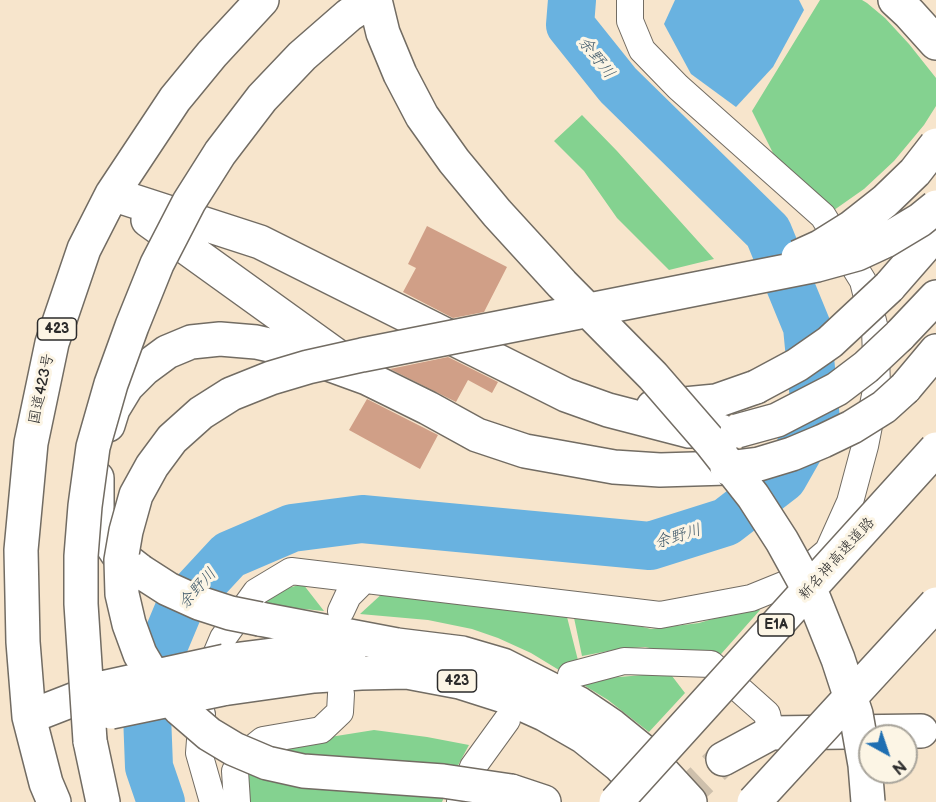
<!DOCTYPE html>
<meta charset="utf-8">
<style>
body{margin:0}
#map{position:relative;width:936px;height:802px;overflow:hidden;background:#f7e5cc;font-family:"Balsamiq Sans",sans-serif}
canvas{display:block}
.north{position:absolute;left:858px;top:724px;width:60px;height:60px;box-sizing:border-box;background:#fcf5e5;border:2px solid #a8a49b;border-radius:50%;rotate:140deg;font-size:16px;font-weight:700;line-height:24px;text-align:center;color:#2b2b2b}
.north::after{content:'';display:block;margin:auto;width:21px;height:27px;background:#1f6fb2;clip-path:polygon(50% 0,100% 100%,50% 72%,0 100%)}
</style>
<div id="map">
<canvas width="936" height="802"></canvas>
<div class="north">N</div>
</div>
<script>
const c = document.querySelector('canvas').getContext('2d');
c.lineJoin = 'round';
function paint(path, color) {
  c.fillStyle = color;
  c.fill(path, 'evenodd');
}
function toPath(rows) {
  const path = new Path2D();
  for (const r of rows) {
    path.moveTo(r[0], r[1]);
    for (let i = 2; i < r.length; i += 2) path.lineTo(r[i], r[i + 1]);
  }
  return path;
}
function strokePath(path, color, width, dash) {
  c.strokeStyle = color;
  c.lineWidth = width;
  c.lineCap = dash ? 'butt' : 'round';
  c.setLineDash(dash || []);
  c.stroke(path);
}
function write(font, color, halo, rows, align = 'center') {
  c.font = font + ' "Balsamiq Sans","Klee One",sans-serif';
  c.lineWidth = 6;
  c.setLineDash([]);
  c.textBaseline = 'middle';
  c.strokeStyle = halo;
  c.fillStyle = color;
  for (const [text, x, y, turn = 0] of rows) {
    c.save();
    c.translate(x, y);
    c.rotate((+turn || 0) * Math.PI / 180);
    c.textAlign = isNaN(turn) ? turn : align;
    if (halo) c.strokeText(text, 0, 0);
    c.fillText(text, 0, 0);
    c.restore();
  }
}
paint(toPath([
 [820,0,862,0,867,3,885,18,909,44,936,78,936,106,924,125,894,161,864,189,827,215,784,175,752,111],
 [582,115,617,151,714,259,669,270,617,218,584,171,554,141],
 [303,584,324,611,264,605,266,599,276,591],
 [384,592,567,617,583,680,643,675,651,668,672,676,685,693,649,732,608,700,582,684,531,653,498,638,472,629,428,620,360,614],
 [756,606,760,610,714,662,645,647,619,649,582,656,573,613,611,619,651,629,699,623],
 [374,730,427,737,469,745,455,771,442,802,241,802,238,774,261,748]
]), '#84d290');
paint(toPath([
 [675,0,799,0,804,10,773,67,736,107,691,74,664,24]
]), '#69b2e0');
strokePath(toPath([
 [161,802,149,767,146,688,179,609,229,555,292,528,362,519,650,546,726,522,783,478,816,420,807,327,768,232,618,85,570,25,572,0]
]), '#69b2e0', 48);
paint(toPath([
 [427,226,507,267,484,312,453,318,403,292,416,268,408,264],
 [448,357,498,382,492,393,468,380,456,402,390,369],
 [367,399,438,435,420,469,349,430]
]), '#d09f87');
strokePath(toPath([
 [678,802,723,759]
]), '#cec0ac', 33, [33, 16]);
const street = toPath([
 [341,611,348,596,364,580],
 [571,675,624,661,711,664,767,714,771,733],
 [206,678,223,638,256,592,291,571,660,615,751,598,793,581,828,551,850,502,865,446,877,385,875,329,863,281,823,216,678,87,642,50,630,21,630,0],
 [202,714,199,753,213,802],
 [237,802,235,771,243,756,263,740,321,730,340,712,341,694],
 [460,802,473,767,507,720]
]);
const secondary = toPath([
 [723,759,771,733,921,731]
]);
const highway = toPath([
 [895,0,909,13,936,43],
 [112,194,260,242,566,395,608,410,689,431,721,431],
 [148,220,337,356],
 [889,287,936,233],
 [899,336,936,297],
 [905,388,936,351],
 [653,407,716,401,756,387],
 [108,425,113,409,127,386,144,369,167,352,191,342,220,339,256,342,287,349,367,378,428,408,477,435,525,451,614,467,660,470,727,468],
 [97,478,97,511,103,532,117,553,139,570],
 [260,619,397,645,462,653,503,665,578,703,612,726,644,752,690,802],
 [225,661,312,650,351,648],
 [222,689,314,676,361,673,407,672,460,682,504,696,544,714,584,737,619,765,654,802],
 [29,717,106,687],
 [90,741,103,802],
 [511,791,544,802],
 [54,802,46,783,29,717,23,642,21,550,31,443,52,343,84,249,112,194,175,99,212,54,262,0]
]);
strokePath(street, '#726c63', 28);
strokePath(secondary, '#726c63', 36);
strokePath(highway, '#726c63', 36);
strokePath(street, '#fff', 26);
strokePath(secondary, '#fff', 33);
strokePath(highway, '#fff', 33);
const highwayBridge = toPath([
 [375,0,383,33,400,74,422,116,454,161,497,213,562,284,653,376,712,444,753,496,782,541,814,599,838,659,856,714,865,765,868,802],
 [798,257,820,247,852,227,885,201,915,172,936,145],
 [756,387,797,365,830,342,889,287],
 [737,431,777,420,837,389,866,367,899,336],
 [727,468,759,464,792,454,823,441,852,427,884,407,905,388],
 [140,571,168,589,199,603,230,613,260,619],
 [106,687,225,661],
 [111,712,222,689],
 [90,741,81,604,81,556,85,506,93,447,111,384,132,326,157,264,189,202,220,153,262,98,302,56,349,15,372,0],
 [511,791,443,781,303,771,267,763,234,749,209,734,180,709,159,686,140,654,129,624,122,594,121,560,126,531,136,495,152,466,172,439,201,413,231,394,271,378,308,367,362,355,817,265,857,254,885,241,920,220,936,207],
 [616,802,936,449],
 [754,802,936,604]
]);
strokePath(highwayBridge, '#726c63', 36, []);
strokePath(highwayBridge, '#fff', 33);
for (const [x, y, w] of [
 [57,329,39],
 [776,625,36],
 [457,681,39]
]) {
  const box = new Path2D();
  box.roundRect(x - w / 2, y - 11, w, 22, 4.5);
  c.fillStyle = '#fcf5e5';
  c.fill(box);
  strokePath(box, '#2b2b2b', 1.5);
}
write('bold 14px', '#2b2b2b', null, [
 ["423",57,329],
 ["E1A",776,625],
 ["423",457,681]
]);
write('15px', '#2b2b2b', '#fcf5e5', [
 ["国道423号",42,389,-78],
 ["新名神高速道路",837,559,-48]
]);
write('italic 16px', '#415a6a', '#fcf5e5', [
 ["余野川",596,58,52],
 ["余野川",678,537,-17],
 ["余野川",198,589,-48]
]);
</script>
